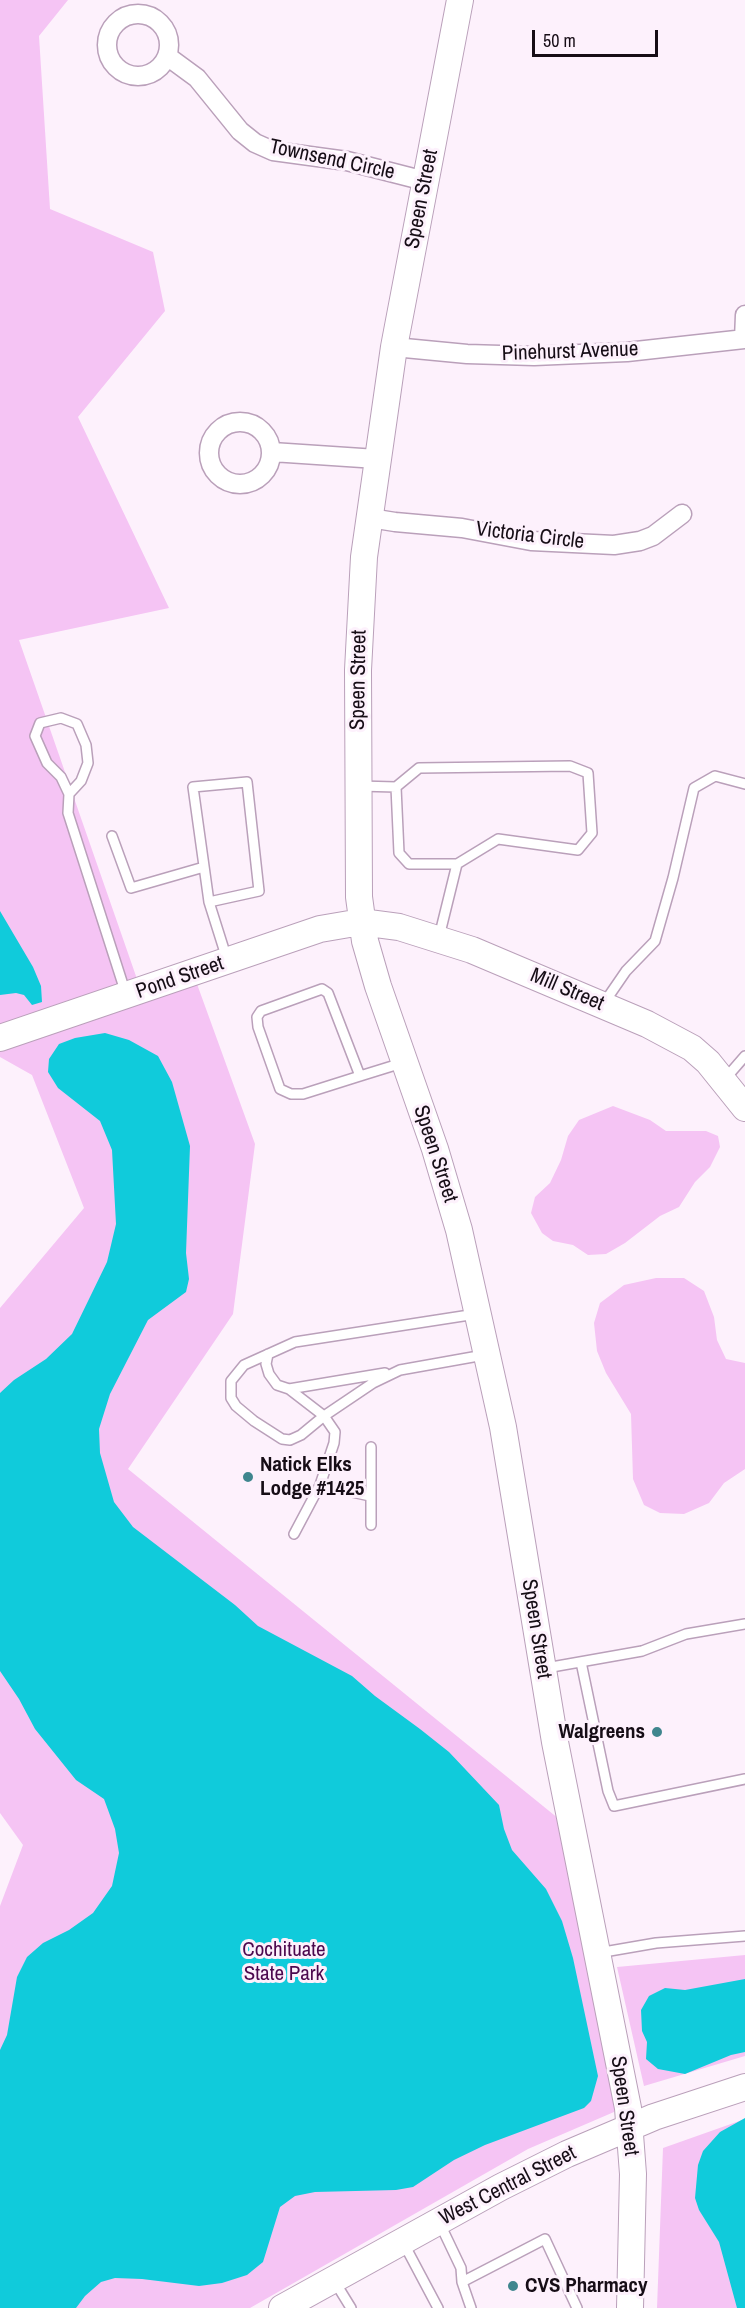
<!DOCTYPE html>
<style>
body{margin:0}
#map{position:relative;width:745px;height:2308px;overflow:hidden;background:#fdf1fc;font-family:"Archivo Narrow",sans-serif}
canvas{display:block}
.scale{position:absolute;left:532px;top:30px;width:126px;height:27px;box-sizing:border-box;border:3px solid #160d16;border-top:0;padding-left:8px;font-size:18px;line-height:21px;white-space:nowrap;color:#160d16;-webkit-text-stroke:4px #fdf1fc;paint-order:stroke}
</style>
<div id="map">
<canvas width="745" height="2308"></canvas>
<div class="scale">50 m</div>
</div>
<script>
const c = document.querySelector('canvas').getContext('2d');
c.lineJoin = 'round';
function paint(path, color) {
  c.fillStyle = color;
  c.fill(path, 'evenodd');
}
function toPath(rows) {
  const path = new Path2D();
  for (const r of rows) {
    if (r.length === 3) {
      path.moveTo(r[0] + r[2], r[1]);
      path.arc(r[0], r[1], r[2], 0, 2 * Math.PI);
      continue;
    }
    path.moveTo(r[0], r[1]);
    for (let i = 2; i < r.length; i += 2) path.lineTo(r[i], r[i + 1]);
  }
  return path;
}
function strokePath(path, color, width, dash) {
  c.strokeStyle = color;
  c.lineWidth = width;
  c.lineCap = dash ? 'butt' : 'round';
  c.setLineDash(dash || []);
  c.stroke(path);
}
function write(font, color, halo, rows, align = 'center') {
  c.font = font + ' "Archivo Narrow",sans-serif';
  c.lineWidth = 6;
  c.setLineDash([]);
  c.textBaseline = 'middle';
  c.strokeStyle = halo;
  c.fillStyle = color;
  for (const [text, x, y, turn = 0] of rows) {
    c.save();
    c.translate(x, y);
    c.rotate((+turn || 0) * Math.PI / 180);
    c.textAlign = isNaN(turn) ? turn : align;
    if (halo) c.strokeText(text, 0, 0);
    c.fillText(text, 0, 0);
    c.restore();
  }
}
paint(toPath([
 [0,0,68,0,39,36,50,209,153,252,165,311,78,417,169,608,19,640,145,1002,197,984,255,1144,233,1314,128,1469,559,1819,615,2100,614,2112,528,2149,250,2308,0,2308,0,1906,23,1845,0,1813,0,1308,84,1208,32,1075,0,1057],
 [613,1106,650,1120,666,1131,706,1131,718,1136,720,1147,710,1167,695,1182,679,1207,660,1216,625,1243,606,1254,588,1255,573,1245,553,1241,542,1233,531,1213,535,1197,550,1183,561,1160,568,1136,579,1120],
 [656,1278,684,1278,704,1291,714,1317,717,1340,726,1359,745,1363,745,1469,724,1483,709,1503,684,1514,660,1513,644,1505,633,1479,631,1414,606,1373,597,1351,594,1323,600,1303,624,1285],
 [745,1955,745,2056,644,2086,617,1967],
 [745,2119,745,2308,657,2308,663,2148]
]), '#f5c4f4');
paint(toPath([
 [0,911,33,967,41,986,42,1002,32,1005,24,995,16,993,0,995],
 [105,1033,129,1040,158,1056,172,1082,190,1146,186,1253,189,1279,186,1292,148,1320,110,1394,99,1429,100,1453,114,1502,133,1527,235,1605,258,1626,352,1676,375,1696,420,1729,449,1752,499,1805,504,1829,512,1850,546,1889,562,1921,573,1958,598,2076,591,2101,584,2108,485,2145,454,2160,413,2187,396,2190,315,2192,295,2196,280,2207,263,2262,247,2275,222,2283,199,2286,142,2279,115,2278,101,2282,85,2296,76,2308,0,2308,0,2050,7,2035,17,1977,27,1957,43,1943,69,1930,93,1913,112,1886,119,1853,115,1829,104,1799,76,1780,35,1729,19,1699,0,1671,0,1393,14,1380,46,1359,72,1334,107,1262,116,1224,112,1150,100,1121,58,1088,48,1072,49,1059,59,1044,75,1038],
 [745,1979,745,2052,731,2055,685,2074,658,2069,646,2059,647,2042,642,2031,641,2010,649,1996,665,1988,685,1990],
 [745,2118,745,2308,737,2308,719,2242,699,2210,695,2198,698,2165,703,2151,720,2132]
]), '#10cbdb');
const lane = toPath([
 [359,786,396,787,419,768,570,766,588,773,592,833,578,850,498,839,457,864,439,937],
 [396,787,399,853,409,864,457,864],
 [69,794,61,777,47,763,35,736,40,723,61,718,77,724,86,745,88,763,81,781,69,794,68,813,126,994],
 [112,836,131,888,204,867],
 [209,902,193,787,247,782,259,891,209,902,227,959],
 [604,1003,626,971,655,941,673,878,694,788,715,776,745,784],
 [360,1076,328,993,322,989,261,1011,257,1017,258,1027,280,1089,291,1094,303,1094,360,1076,402,1063],
 [725,1079,745,1056],
 [476,1314,295,1342,244,1365,231,1381,231,1398,236,1406,254,1421,282,1439,290,1440,301,1435,324,1416,373,1383,400,1370,484,1355],
 [268,1354,266,1364,269,1374,277,1385,289,1389,385,1373],
 [289,1389,324,1416,335,1432,334,1443,320,1485,294,1534],
 [320,1485,370,1496],
 [371,1525,371,1447],
 [581,1662,608,1791,614,1806,745,1779],
 [546,1668,642,1651,686,1634,745,1624],
 [598,1953,656,1943,745,1936],
 [440,2224,461,2268,462,2282,471,2308],
 [404,2244,438,2308],
 [335,2282,351,2308],
 [462,2282,545,2239,577,2308]
]);
const street = toPath([
 [138,45,31],
 [167,56,197,78,240,131,255,143,273,151,347,161,425,181],
 [744,339,745,315],
 [394,347,467,354,534,356,627,352,745,339],
 [240,453,31],
 [272,452,377,459],
 [370,518,395,522,462,528,531,541,614,545,640,541,653,536,682,514]
]);
const secondary = toPath([
 [460,0,394,347,364,557,358,670,359,897,365,941,378,986,435,1149,459,1230,503,1427,555,1742,628,2108,633,2174,630,2308],
 [0,1038,320,929,361,922,399,927,472,950,647,1024,692,1048,708,1062,745,1108],
 [282,2308,501,2187,567,2154,654,2117,745,2087]
]);
strokePath(lane, '#baa0ba', 12);
strokePath(street, '#baa0ba', 21);
strokePath(secondary, '#baa0ba', 28);
strokePath(lane, '#fff', 9);
strokePath(street, '#fff', 18);
strokePath(secondary, '#fff', 26);
for (const [x, y, r, color] of [
 [248,1477,6,"#3f868e"],
 [657,1732,6,"#3f868e"],
 [513,2286,6,"#3f868e"]
]) {
  const dot = new Path2D();
  dot.arc(x, y, r, 0, 2 * Math.PI);
  c.fillStyle = color;
  c.fill(dot);
  strokePath(dot, '#fdf1fc', 2);
}
write('21px', '#160d16', '#fdf1fc', [
 ["Townsend Circle",332,160,12],
 ["Speen Street",422,199,-79],
 ["Pinehurst Avenue",570,352,-2],
 ["Victoria Circle",530,536,7],
 ["Speen Street",359,680,-89],
 ["Pond Street",180,978,-19],
 ["Mill Street",567,990,23],
 ["Speen Street",435,1154,72],
 ["Speen Street",536,1629,81],
 ["Speen Street",624,2106,82],
 ["West Central Street",508,2186,-27]
]);
write('bold 21px', '#160d16', '#fdf1fc', [
 ["Natick Elks",260,1465],
 ["Lodge #1425",260,1489],
 ["Walgreens",645,1732,"right"],
 ["CVS Pharmacy",525,2286]
], 'left');
write('21px', '#4c084e', '#fdf1fc', [
 ["Cochituate",284,1950],
 ["State Park",284,1974]
]);
</script>
